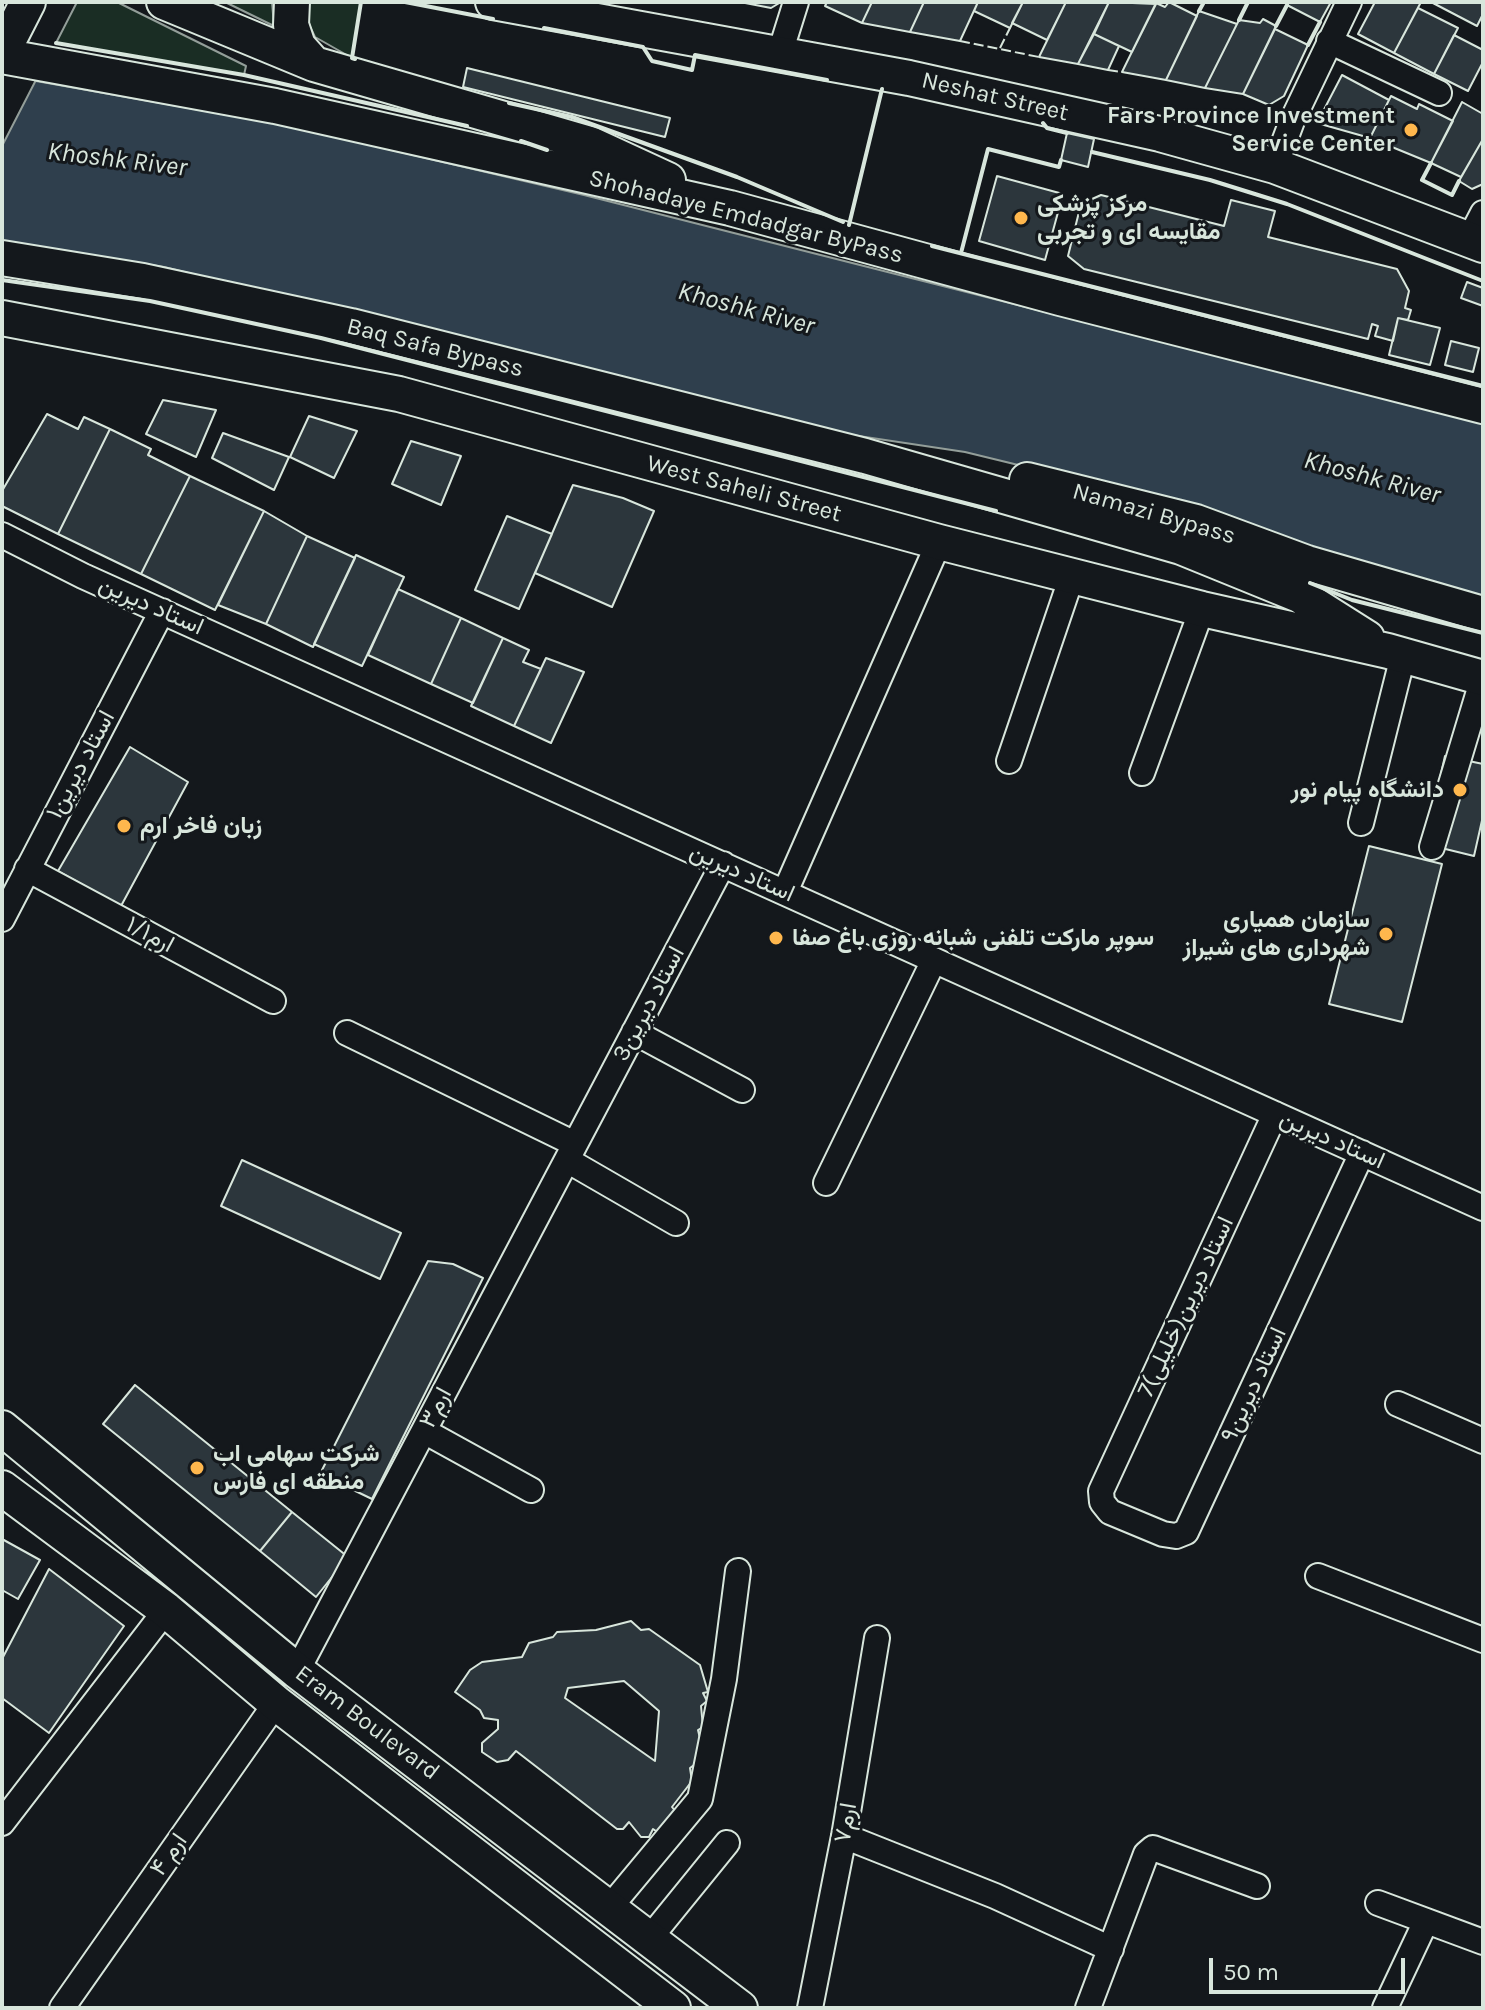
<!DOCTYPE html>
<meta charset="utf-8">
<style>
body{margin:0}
#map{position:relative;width:1485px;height:2010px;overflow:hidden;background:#14181c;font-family:Karla,sans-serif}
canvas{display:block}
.frame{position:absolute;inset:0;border:4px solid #d8e6dc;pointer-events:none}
.scale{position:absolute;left:1209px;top:1958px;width:196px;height:36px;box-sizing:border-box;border:4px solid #d8e6dc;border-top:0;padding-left:10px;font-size:24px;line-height:28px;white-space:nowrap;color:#d8e6dc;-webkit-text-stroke:6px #14181c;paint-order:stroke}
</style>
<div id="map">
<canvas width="1485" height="2010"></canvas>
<div class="frame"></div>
<div class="scale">50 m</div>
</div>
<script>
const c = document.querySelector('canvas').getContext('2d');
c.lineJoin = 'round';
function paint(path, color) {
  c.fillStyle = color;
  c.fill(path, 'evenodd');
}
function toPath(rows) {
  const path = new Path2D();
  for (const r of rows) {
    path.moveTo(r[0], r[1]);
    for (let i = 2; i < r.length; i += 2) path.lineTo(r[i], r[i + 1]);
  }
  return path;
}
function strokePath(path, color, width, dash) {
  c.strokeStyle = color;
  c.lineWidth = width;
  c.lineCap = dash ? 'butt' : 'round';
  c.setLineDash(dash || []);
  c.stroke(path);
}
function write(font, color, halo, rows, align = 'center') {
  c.font = font + ' Karla,Vazirmatn,sans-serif';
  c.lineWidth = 6;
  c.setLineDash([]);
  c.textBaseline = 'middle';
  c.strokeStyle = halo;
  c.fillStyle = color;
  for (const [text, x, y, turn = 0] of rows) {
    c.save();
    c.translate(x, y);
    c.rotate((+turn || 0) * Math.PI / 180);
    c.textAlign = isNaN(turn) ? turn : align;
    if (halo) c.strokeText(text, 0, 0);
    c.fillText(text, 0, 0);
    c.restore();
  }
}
const green = toPath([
 [77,2,117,2,246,66,244,75,56,43,77,2],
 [225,2,272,2,274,26,225,2],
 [309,2,361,2,352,58,315,37,306,18,309,2]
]);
paint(green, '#1a2d24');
strokePath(green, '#939e99', 2);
const water = toPath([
 [2,75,285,125,584,195,1483,423,1483,598,1388,573,1211,512,965,452,852,435,164,267,2,242,2,75]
]);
paint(water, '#2f3f4d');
strokePath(water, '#939e99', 2);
const pier = toPath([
 [2,71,38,76,2,146,2,71]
]);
paint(pier, '#14181c');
strokePath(pier, '#939e99', 2);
const building = toPath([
 [740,2,781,2,771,8,740,2],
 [827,2,872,2,862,23,825,6,827,2],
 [872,2,924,2,910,32,862,23,872,2],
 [924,2,978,2,960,41,910,32,924,2],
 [978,2,1023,2,1010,28,974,11,978,2],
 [1023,2,1066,2,1047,40,1012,23,1023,2],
 [1066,2,1109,2,1078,64,1039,57,1066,2],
 [1109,2,1156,4,1132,52,1094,34,1109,2],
 [1169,2,1197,16,1166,80,1122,72,1156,3,1165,7,1169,2],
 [1289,2,1331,2,1320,22,1287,5,1289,2],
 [1375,2,1421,2,1394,53,1358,34,1375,2],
 [1431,2,1483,2,1483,14,1477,26,1431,2],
 [1418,8,1458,28,1434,74,1394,53,1418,8],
 [1199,11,1237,24,1205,88,1166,80,1199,11],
 [1263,19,1276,26,1243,94,1205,88,1239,20,1260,23,1263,19],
 [1275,29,1308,45,1284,96,1269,105,1243,94,1275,29],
 [1094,34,1119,46,1108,70,1078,64,1094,34],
 [1454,35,1483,50,1483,62,1468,91,1434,74,1454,35],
 [467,68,670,118,665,137,463,87,467,68],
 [1342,75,1389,100,1370,138,1317,123,1342,75],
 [1391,96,1417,109,1419,104,1453,121,1431,163,1370,138,1391,96],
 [1462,102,1483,114,1483,139,1461,177,1431,163,1462,102],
 [1067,133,1094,139,1088,167,1061,160,1067,133],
 [1483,139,1483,184,1472,189,1459,181,1483,139],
 [997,176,1063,194,1045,260,979,241,997,176],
 [1101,195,1224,226,1231,200,1275,211,1268,237,1397,269,1409,291,1405,308,1411,310,1408,320,1398,318,1393,341,1375,336,1378,326,1372,324,1368,339,1084,269,1068,256,1081,204,1101,195],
 [1467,282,1483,288,1483,306,1461,298,1467,282],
 [1398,318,1440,328,1430,365,1389,355,1398,318],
 [1451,341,1479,348,1473,372,1445,365,1451,341],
 [163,400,216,410,196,457,146,434,163,400],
 [47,414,78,429,84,417,110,429,58,534,2,506,2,491,47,414],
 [309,416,357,431,334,478,290,457,309,416],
 [110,429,151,449,148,455,190,476,141,574,58,534,110,429],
 [223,433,289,457,274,490,212,458,223,433],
 [411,441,461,456,441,505,392,484,411,441],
 [190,476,264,511,215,610,141,574,190,476],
 [573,485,623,498,654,511,612,607,535,573,573,485],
 [264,511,307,536,266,624,218,605,264,511],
 [507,516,552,534,519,609,475,590,507,516],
 [307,536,355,558,313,647,266,624,307,536],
 [356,555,404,577,362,666,314,644,356,555],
 [398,589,461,618,431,684,368,655,398,589],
 [461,618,503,638,473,703,431,684,461,618],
 [503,638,529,650,523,662,541,669,514,726,471,706,503,638],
 [546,658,584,672,551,743,514,726,546,658],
 [130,747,188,782,121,906,58,871,130,747],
 [1445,756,1483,764,1483,816,1474,856,1425,844,1445,756],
 [1369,846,1442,864,1402,1022,1329,1004,1369,846],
 [242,1160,401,1233,380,1279,221,1206,242,1160],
 [428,1261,453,1264,483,1278,372,1499,320,1474,428,1261],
 [135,1385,292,1512,260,1551,103,1424,135,1385],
 [292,1512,348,1557,316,1597,260,1551,292,1512],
 [2,1539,40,1560,18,1599,2,1590,2,1539],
 [49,1569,124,1626,49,1733,2,1698,2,1659,49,1569],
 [631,1621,641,1630,649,1629,700,1665,708,1692,703,1693,707,1701,701,1706,703,1727,698,1730,703,1751,696,1755,698,1762,690,1768,692,1781,672,1807,676,1812,659,1833,653,1829,649,1837,641,1837,629,1822,623,1829,617,1829,516,1751,508,1760,497,1762,482,1752,482,1743,498,1729,498,1720,484,1718,480,1710,455,1692,470,1670,482,1662,522,1657,529,1643,553,1637,557,1632,596,1630,631,1621],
 [624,1681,659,1711,655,1761,565,1698,568,1688,624,1681]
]);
paint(building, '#2c363c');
strokePath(building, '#d8e6dc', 2);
const minor = toPath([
 [1329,41,1439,93],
 [780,53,796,2],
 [1275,166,1292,121,1349,2],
 [1469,240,1483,213],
 [2,535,83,576,1483,1208],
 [1009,761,1072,576],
 [1142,773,1202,609],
 [1361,823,1403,656],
 [1432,847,1483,678],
 [27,869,273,1001],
 [785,892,939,542],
 [2,919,162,611],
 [634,1032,742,1090],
 [347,1033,575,1144],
 [1275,1114,1101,1491,1102,1502,1110,1512,1163,1534,1176,1536,1186,1532,1362,1153],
 [567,1160,676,1223],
 [826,1183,934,960],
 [1398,1404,1483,1441],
 [424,1431,531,1490],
 [1318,1576,1483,1640],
 [297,1671,723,864],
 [2,1823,166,1610],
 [844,1836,995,1896,1111,1949],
 [1378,1903,1483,1942],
 [610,1907,700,1799,724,1679,738,1571],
 [649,1939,727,1843],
 [62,2008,276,1703],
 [810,2008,844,1836,877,1638],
 [1088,2008,1146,1854,1153,1848,1257,1886],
 [1385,2008,1426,1921]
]);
const secondary = toPath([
 [164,2,314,64,590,144,668,180],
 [292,2,291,25,298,46,314,64],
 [493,2,909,78,1160,134,1275,166,1483,245],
 [2,53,28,2],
 [2,56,275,106,730,208,1060,298,1483,406],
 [2,258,143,281,351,326,865,456,1181,547,1299,595,1367,638],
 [2,318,399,394,939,542,1202,609,1388,651,1483,678],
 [1027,480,1196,522,1307,563,1483,614],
 [2,1428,297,1671,740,2008],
 [2,1488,166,1610,276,1703,673,2008]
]);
strokePath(minor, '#d8e6dc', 28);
strokePath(secondary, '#d8e6dc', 38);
strokePath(minor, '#14181c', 24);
strokePath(secondary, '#14181c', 34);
strokePath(toPath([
 [960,41,1039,57],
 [1000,48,1010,28],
 [1108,70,1122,72]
]), '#d8e6dc', 2, [10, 4]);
strokePath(toPath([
 [405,2,493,19],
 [1199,11,1204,2],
 [1239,20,1248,2],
 [1276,26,1287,5],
 [544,28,643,47,652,61,692,70,695,55,827,80],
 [56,43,244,75,467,126],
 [1308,45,1320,22],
 [355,59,352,58,361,2],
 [509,103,572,117,737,177,843,222],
 [1043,123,1047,128,1067,133],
 [521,141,547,150],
 [1092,152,1210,180,1287,204,1483,281],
 [1431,163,1422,180,1452,195,1459,181],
 [849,225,882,89],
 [932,246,1483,386],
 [961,253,988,149,1059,167,1061,160],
 [2,280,150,301,321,338,996,511],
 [1310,583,1352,600,1483,633]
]), '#d8e6dc', 4);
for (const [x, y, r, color] of [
 [1411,130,8,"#ffb74d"],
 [1021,218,8,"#ffb74d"],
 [1460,790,8,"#ffb74d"],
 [124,826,8,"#ffb74d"],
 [1386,934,8,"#ffb74d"],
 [776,938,8,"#ffb74d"],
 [197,1468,8,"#ffb74d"]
]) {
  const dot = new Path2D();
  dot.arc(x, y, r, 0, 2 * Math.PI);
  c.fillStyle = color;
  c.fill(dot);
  strokePath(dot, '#14181c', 3);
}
write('24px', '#d8e6dc', '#14181c', [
 ["Neshat Street",995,97,13],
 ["Shohadaye Emdadgar ByPass",746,217,14],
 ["Baq Safa Bypass",435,348,14],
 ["West Saheli Street",744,489,15],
 ["Namazi Bypass",1154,514,16],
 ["استاد دیرین",151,606,24],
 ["استاد دیرین۱",81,765,-62],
 ["استاد دیرین",742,873,24],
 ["۱/۱ارم",150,935,28],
 ["3استاد دیرین",649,1004,-62],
 ["استاد دیرین",1332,1140,24],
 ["7استاد دیرین(خلیلی)",1186,1307,-65],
 ["استاد دیرین۹",1254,1385,-65],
 ["ارم۳",436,1408,-62],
 ["Eram Boulevard",367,1723,37],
 ["ارم۷",846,1823,-80],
 ["ارم ۴",169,1855,-55]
]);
write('bold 24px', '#d8e6dc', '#14181c', [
 ["Fars Province Investment",1395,116,"right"],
 ["Service Center",1395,144,"right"],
 ["مرکز پزشکی",1037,204],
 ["مقایسه ای و تجربی",1037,232],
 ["دانشگاه پیام نور",1444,790,"right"],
 ["زبان فاخر ارم",140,826],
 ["سازمان همیاری",1370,920,"right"],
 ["شهرداری های شیراز",1370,948,"right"],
 ["سوپر مارکت تلفنی شبانه روزی باغ صفا",792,938],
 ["شرکت سهامی اب",213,1454],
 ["منطقه ای فارس",213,1482]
], 'left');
write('italic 26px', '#d8e6dc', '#14181c', [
 ["Khoshk River",117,160,7],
 ["Khoshk River",746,309,15],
 ["Khoshk River",1372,478,15]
]);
</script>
